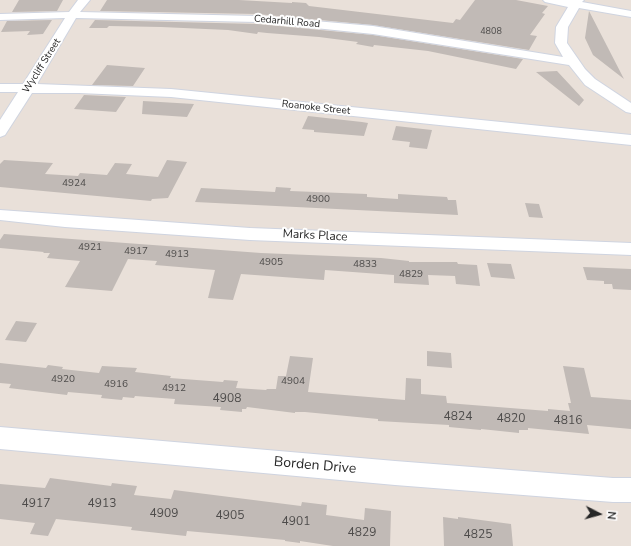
<!DOCTYPE html>
<style>
body{margin:0}
#map{position:relative;width:631px;height:546px;overflow:hidden;background:#e9e0d9;font-family:"Nunito Sans",sans-serif}
canvas{display:block}
.north{position:absolute;left:579px;top:494px;width:40px;height:40px;-webkit-text-stroke:3px #fff;paint-order:stroke;rotate:96deg;font-size:11px;font-weight:700;line-height:16px;text-align:center;color:#272727}
.north::after{content:'';display:block;margin:auto;width:14px;height:18px;background:#272727;clip-path:polygon(50% 0,100% 100%,50% 72%,0 100%)}
</style>
<div id="map">
<canvas width="631" height="546"></canvas>
<div class="north">N</div>
</div>
<script>
const c = document.querySelector('canvas').getContext('2d');
c.lineJoin = 'round';
function paint(path, color) {
  c.fillStyle = color;
  c.fill(path, 'evenodd');
}
function toPath(rows) {
  const path = new Path2D();
  for (const r of rows) {
    path.moveTo(r[0], r[1]);
    for (let i = 2; i < r.length; i += 2) path.lineTo(r[i], r[i + 1]);
  }
  return path;
}
function strokePath(path, color, width, dash) {
  c.strokeStyle = color;
  c.lineWidth = width;
  c.lineCap = dash ? 'butt' : 'round';
  c.setLineDash(dash || []);
  c.stroke(path);
}
function write(font, color, halo, rows, align = 'center') {
  c.font = font + ' "Nunito Sans",sans-serif';
  c.lineWidth = 4;
  c.setLineDash([]);
  c.textBaseline = 'middle';
  c.strokeStyle = halo;
  c.fillStyle = color;
  for (const [text, x, y, turn = 0] of rows) {
    c.save();
    c.translate(x, y);
    c.rotate((+turn || 0) * Math.PI / 180);
    c.textAlign = isNaN(turn) ? turn : align;
    if (halo) c.strokeText(text, 0, 0);
    c.fillText(text, 0, 0);
    c.restore();
  }
}
paint(toPath([
 [19,0,63,0,57,11,12,12],
 [107,0,239,0,292,3,292,2,306,3,309,6,453,23,456,19,460,20,475,0,516,0,548,6,542,13,545,14,530,35,537,36,529,50,373,25,257,14,100,11],
 [589,11,624,79,593,55,585,38],
 [52,20,43,34,27,35,30,31,1,32,7,21],
 [95,20,257,24,373,35,523,59,516,69,428,51,374,45,373,47,356,44,358,42,319,37,267,33,258,32,257,34,228,30,161,27,109,26,107,28,89,28],
 [107,65,145,68,133,86,92,85],
 [557,71,584,100,579,106,536,72],
 [84,95,126,97,116,112,74,109],
 [143,101,194,104,187,117,142,114],
 [308,116,362,122,368,123,364,136,314,132,314,130,302,129],
 [396,126,432,130,427,149,409,147,410,142,392,140],
 [4,160,53,163,45,174,78,176,80,173,107,175,115,163,132,164,126,174,158,177,167,160,187,162,168,198,152,199,151,201,0,187,0,164],
 [276,187,291,188,290,191,367,194,367,197,398,199,398,194,447,197,448,200,456,200,458,215,195,202,201,188,275,192],
 [525,203,539,204,543,218,529,217],
 [4,234,261,253,381,258,409,261,409,262,457,262,458,264,477,265,480,286,456,284,455,276,428,275,429,285,394,283,394,275,325,270,324,280,241,274,233,300,208,298,215,270,155,265,157,261,128,259,112,291,65,287,80,261,47,258,50,253,43,253,44,252,0,248,0,240],
 [487,263,511,264,515,279,491,277],
 [583,267,631,269,631,290,613,289,612,284,604,284,604,281,587,280],
 [16,321,37,323,26,342,5,340],
 [427,351,451,353,452,368,427,366],
 [290,356,313,358,308,392,405,400,406,378,421,379,421,394,446,396,447,403,548,411,548,409,570,411,568,403,571,403,563,366,584,368,591,397,631,400,631,429,587,425,589,434,528,428,528,430,519,430,519,433,481,429,481,430,449,427,449,425,378,421,378,419,305,412,295,412,295,413,247,407,246,409,242,409,242,412,220,410,221,407,174,404,175,399,135,396,134,398,123,397,122,400,101,398,102,395,68,392,67,395,9,388,11,384,0,383,0,363,46,368,48,365,63,367,62,369,99,373,102,366,137,368,135,372,171,376,170,378,223,382,224,380,238,381,236,388,266,390,267,389,276,389,278,376,286,376],
 [50,478,111,486,112,483,137,486,134,495,171,499,174,490,301,506,302,502,327,505,326,515,364,520,365,508,391,511,390,546,333,546,300,541,300,543,285,541,285,540,187,531,186,536,131,530,132,527,56,519,48,536,30,534,35,523,0,519,0,484,45,488],
 [443,517,458,519,458,517,511,524,513,546,444,546]
]), '#c1bab6');
const street = toPath([
 [78,0,90,0,80,12,257,16,373,26,563,57,555,43,556,27,568,7,545,2,543,0,584,0,582,2,631,11,631,17,579,8,568,27,567,43,585,69,595,79,631,103,631,113,626,112,585,85,569,65,373,34,257,22,76,18,37,84,171,89,631,135,631,145,171,97,79,93,32,93,5,135,0,137,0,120,18,92,0,92,0,84,23,84,65,18,0,20,0,14,69,12,78,0],
 [0,210,250,228,631,243,631,255,250,240,65,227,0,220,0,210],
 [0,427,395,461,613,478,631,478,631,502,613,502,395,485,0,449,0,427]
]);
strokePath(street, '#cfd4e0', 2);
paint(street, '#fff');
write('9px', '#4e4c4b', null, [
 ["4808",491,32]
]);
write('10px', '#272727', '#fff', [
 ["Cedarhill Road",287,22,5],
 ["Wycliff Street",42,66,-58],
 ["Roanoke Street",316,108,6]
]);
write('10px', '#4e4c4b', null, [
 ["4924",74,184],
 ["4900",318,200],
 ["4921",90,248],
 ["4917",136,252],
 ["4913",177,255],
 ["4905",271,263],
 ["4833",365,265],
 ["4829",411,275],
 ["4920",63,380],
 ["4904",293,382],
 ["4916",116,385],
 ["4912",174,389]
]);
write('12px', '#272727', '#fff', [
 ["Marks Place",315,236,3]
]);
write('12px', '#4e4c4b', null, [
 ["4908",227,399],
 ["4824",458,417],
 ["4820",511,419],
 ["4816",568,421],
 ["4917",36,504],
 ["4913",102,504],
 ["4909",164,514],
 ["4905",230,516],
 ["4901",296,522],
 ["4829",362,533],
 ["4825",478,535]
]);
write('14px', '#272727', '#fff', [
 ["Borden Drive",315,466,5]
]);
</script>
